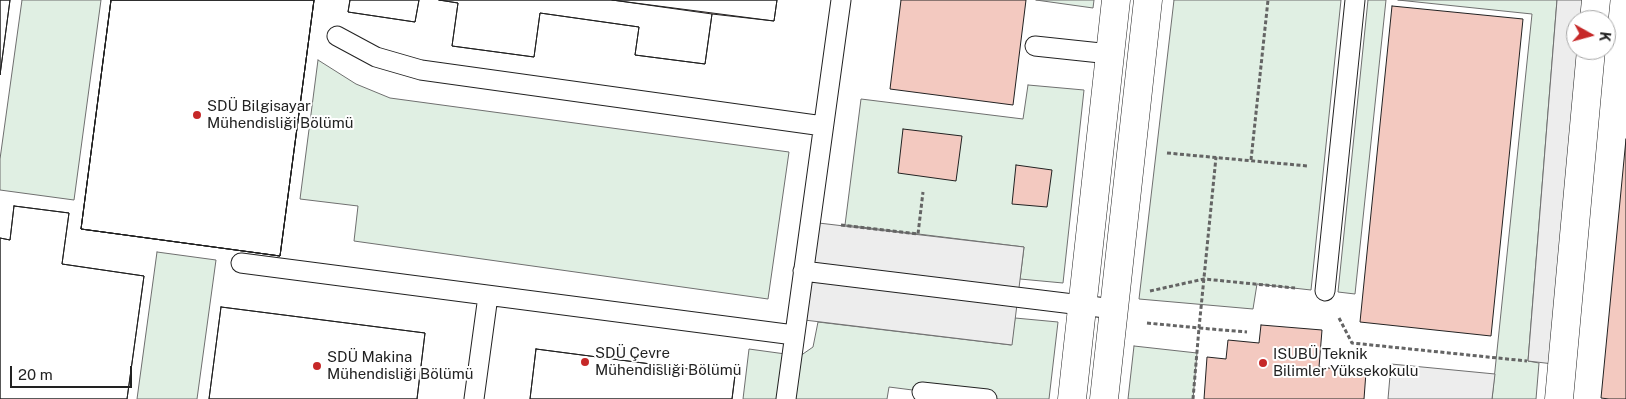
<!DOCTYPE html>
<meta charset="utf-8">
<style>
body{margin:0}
#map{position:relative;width:1626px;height:399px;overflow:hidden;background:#fff;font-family:"Public Sans",sans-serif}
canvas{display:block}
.north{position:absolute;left:1566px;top:10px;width:50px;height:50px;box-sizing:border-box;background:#fff;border:1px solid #a7a7a7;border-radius:50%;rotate:97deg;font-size:14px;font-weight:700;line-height:20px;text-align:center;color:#222}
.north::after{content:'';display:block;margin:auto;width:18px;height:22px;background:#c62828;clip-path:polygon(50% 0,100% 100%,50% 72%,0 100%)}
.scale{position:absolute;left:10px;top:366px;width:122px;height:22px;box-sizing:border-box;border:2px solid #222;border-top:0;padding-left:6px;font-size:15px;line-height:18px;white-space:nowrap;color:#222;-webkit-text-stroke:4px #fff;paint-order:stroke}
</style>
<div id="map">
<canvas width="1626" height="399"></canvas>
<div class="north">K</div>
<div class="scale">20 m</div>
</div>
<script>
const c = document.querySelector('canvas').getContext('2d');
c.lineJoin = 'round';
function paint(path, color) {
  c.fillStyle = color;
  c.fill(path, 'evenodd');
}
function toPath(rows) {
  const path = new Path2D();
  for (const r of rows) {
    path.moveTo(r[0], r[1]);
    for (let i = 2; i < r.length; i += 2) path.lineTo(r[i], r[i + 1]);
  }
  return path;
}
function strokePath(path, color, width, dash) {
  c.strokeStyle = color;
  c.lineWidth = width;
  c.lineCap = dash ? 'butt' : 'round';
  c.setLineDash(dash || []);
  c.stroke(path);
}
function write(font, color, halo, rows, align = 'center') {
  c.font = font + ' "Public Sans",sans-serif';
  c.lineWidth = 4;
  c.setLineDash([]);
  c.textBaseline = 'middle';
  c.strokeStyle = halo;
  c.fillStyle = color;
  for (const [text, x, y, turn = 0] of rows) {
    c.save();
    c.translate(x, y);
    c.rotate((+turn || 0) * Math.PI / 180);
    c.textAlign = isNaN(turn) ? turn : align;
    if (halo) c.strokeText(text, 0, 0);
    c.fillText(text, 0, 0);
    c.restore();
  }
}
const green = toPath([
 [22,0,101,0,74,200,0,190,0,159,22,0],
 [1036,0,1094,0,1093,8,1036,0],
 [1174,0,1341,0,1311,290,1257,284,1253,309,1139,299,1174,0],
 [1368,0,1386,0,1355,294,1338,292,1368,0],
 [1398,0,1557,0,1528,361,1539,363,1536,399,1492,399,1532,14,1398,0],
 [318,60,356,84,390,98,789,152,768,299,354,241,358,206,300,199,318,60],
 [1028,85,1084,90,1063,283,1020,279,1024,247,845,225,861,99,1023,119,1028,85],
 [157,252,216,260,197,399,137,399,157,252],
 [1015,318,1058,322,1049,399,983,399,889,387,887,399,743,399,749,349,800,356,813,347,818,322,1011,345,1015,318],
 [1134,346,1197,353,1193,399,1128,399,1134,346]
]);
paint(green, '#e0efe3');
strokePath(green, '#6f6f6f', 1);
const parking = toPath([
 [1557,0,1596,0,1594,20,1576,20,1576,50,1591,50,1562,365,1528,361,1557,0],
 [810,222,1024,247,1012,345,796,319,810,222],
 [1391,364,1495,374,1492,399,1388,399,1391,364]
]);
paint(parking, '#ededed');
strokePath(parking, '#6f6f6f', 1);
const building = toPath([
 [0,0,10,0,0,75,0,0],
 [0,0,10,0,0,75,0,0],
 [111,0,314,0,280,256,81,229,111,0],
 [111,0,314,0,280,256,81,229,111,0],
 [111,0,314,0,280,256,81,229,111,0],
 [111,0,314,0,280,256,81,229,111,0],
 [350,0,419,0,415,22,348,12,350,0],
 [350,0,419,0,415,22,348,12,350,0],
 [439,0,777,0,774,21,712,14,705,64,635,55,639,27,540,13,534,57,452,46,458,3,439,0],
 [439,0,612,0,712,14,705,64,635,55,639,27,540,13,534,57,452,46,458,3,439,0],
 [612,0,777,0,774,21,612,0],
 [901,0,1026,0,1013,105,890,89,901,0],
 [1392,6,1523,19,1491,336,1360,322,1392,6],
 [903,129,962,136,956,181,898,173,903,129],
 [1626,139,1626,399,1609,399,1601,398,1626,139],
 [1016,165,1052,170,1047,207,1012,204,1016,165],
 [14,206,69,213,62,264,144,276,127,399,0,399,0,238,10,240,14,206],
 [14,206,69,213,62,264,144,276,127,399,0,399,0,238,10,240,14,206],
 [221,307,425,333,417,399,209,399,221,307],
 [221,307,425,333,417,399,209,399,221,307],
 [1261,325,1322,330,1319,367,1366,372,1364,399,1204,399,1207,357,1226,359,1228,340,1259,343,1261,325],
 [536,349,735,375,732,399,530,399,536,349],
 [536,349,735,375,732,399,530,399,536,349]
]);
paint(building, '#f3c9c0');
strokePath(building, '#222', 1);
const service = toPath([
 [337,36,376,57,421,70,823,126],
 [1035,46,1110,54],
 [241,263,794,335],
 [803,271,1114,309],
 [1325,291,1355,0],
 [922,392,987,399],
 [474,399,488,296],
 [786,399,841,0]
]);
const minor = toPath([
 [1594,20,1596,0],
 [1072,399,1116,0],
 [1104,399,1148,0],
 [1559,399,1591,50]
]);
strokePath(service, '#222', 21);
strokePath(minor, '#222', 29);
strokePath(toPath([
 [1167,153,1308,166],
 [1251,160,1268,0],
 [841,225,918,234,923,192],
 [1150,291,1204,279,1295,288],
 [1339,318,1352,343,1527,361],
 [1147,323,1199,328,1216,157],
 [1193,399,1199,328,1247,332]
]), '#646464', 3, [4, 2.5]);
strokePath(service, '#fff', 19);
strokePath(minor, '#fff', 28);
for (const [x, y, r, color] of [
 [197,115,5,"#c62828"],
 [585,362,5,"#c62828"],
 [1263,363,5,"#c62828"],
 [317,366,5,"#c62828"]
]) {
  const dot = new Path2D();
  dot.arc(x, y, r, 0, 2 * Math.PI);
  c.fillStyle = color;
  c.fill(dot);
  strokePath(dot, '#fff', 2);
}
write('15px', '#222', '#fff', [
 ["SDÜ Bilgisayar",207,106],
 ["Mühendisliği Bölümü",207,123],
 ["SDÜ Çevre",595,353],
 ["Mühendisliği Bölümü",595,370],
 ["ISUBÜ Teknik",1273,354],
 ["Bilimler Yüksekokulu",1273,371],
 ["SDÜ Makina",327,357],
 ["Mühendisliği Bölümü",327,374]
], 'left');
</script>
